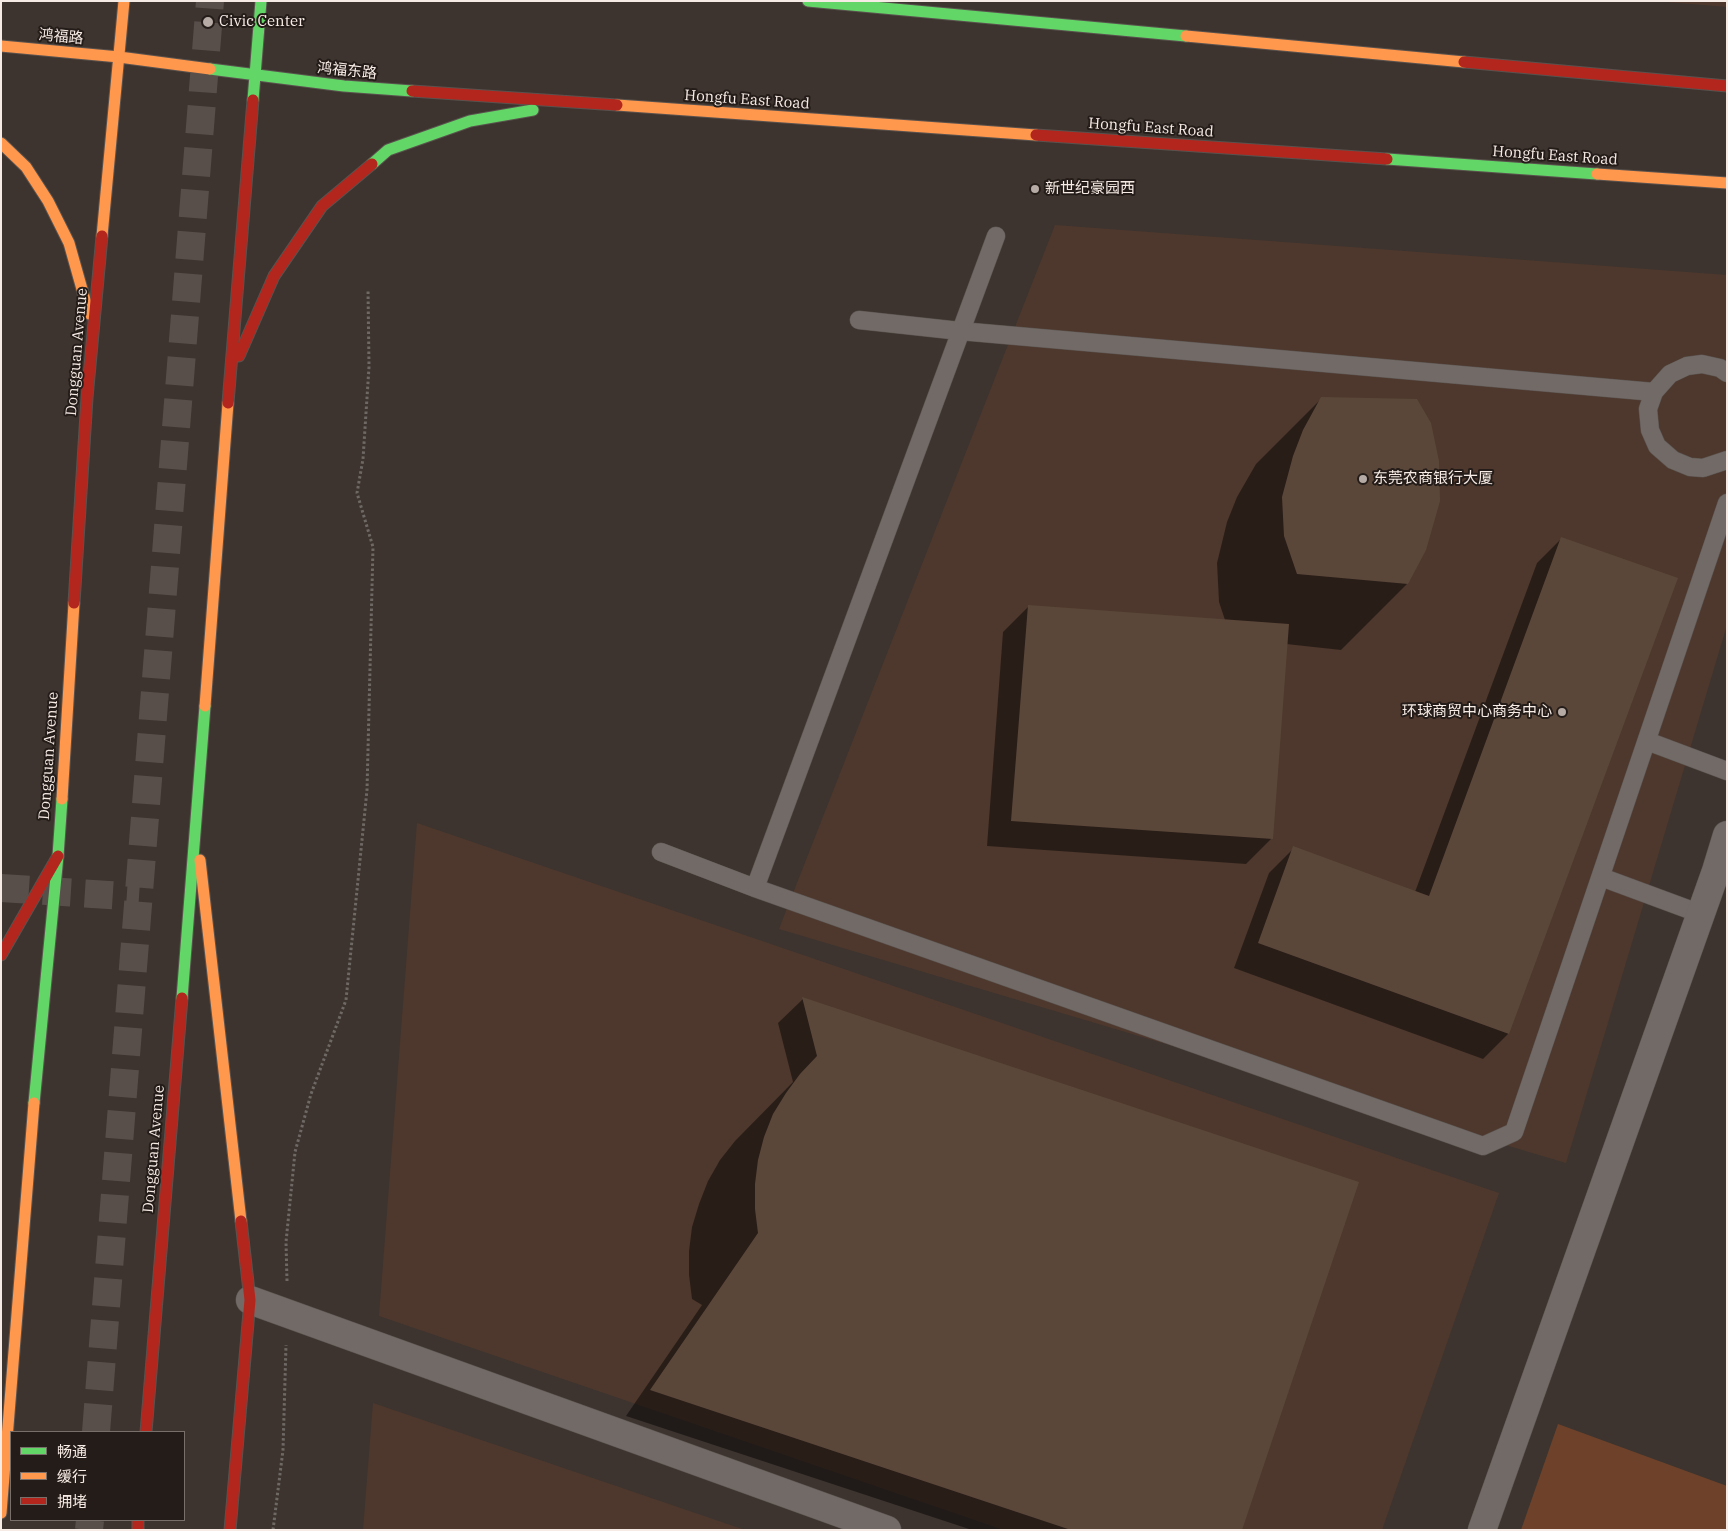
<!DOCTYPE html>
<meta charset="utf-8">
<style>
body{margin:0}
#map{position:relative;width:1728px;height:1531px;overflow:hidden;background:#3d342f;font-family:"IBM Plex Serif","Noto Sans SC",serif}
canvas{display:block}
.frame{position:absolute;inset:0;border:2px solid #f7ebe5;pointer-events:none}
.legend{position:absolute;left:10px;top:1431px;width:175px;height:90px;box-sizing:border-box;background:#241c18;border:1px solid #786f6a;margin:0;padding:6px 9px;list-style:none;font-size:15px;color:#f7ebe5}
.legend li{display:flex;align-items:center;gap:10px;height:25px}
.legend b{width:25px;border:1px solid #786f6a}
</style>
<div id="map">
<canvas width="1728" height="1531"></canvas>
<div class="frame"></div>
<ul class="legend">
<li><b style="height:6px;background:#63d668"></b>畅通</li>
<li><b style="height:6px;background:#ff974d"></b>缓行</li>
<li><b style="height:6px;background:#b3261e"></b>拥堵</li>
</ul>
</div>
<script>
const c = document.querySelector('canvas').getContext('2d');
c.lineJoin = 'round';
function paint(path, color) {
  c.fillStyle = color;
  c.fill(path, 'evenodd');
}
function toPath(rows) {
  const path = new Path2D();
  for (const r of rows) {
    path.moveTo(r[0], r[1]);
    for (let i = 2; i < r.length; i += 2) path.lineTo(r[i], r[i + 1]);
  }
  return path;
}
function strokePath(path, color, width, dash) {
  c.strokeStyle = color;
  c.lineWidth = width;
  c.lineCap = dash ? 'butt' : 'round';
  c.setLineDash(dash || []);
  c.stroke(path);
}
function write(font, color, halo, rows, align = 'center') {
  c.font = font + ' "IBM Plex Serif","Noto Sans SC",serif';
  c.lineWidth = 4;
  c.setLineDash([]);
  c.textBaseline = 'middle';
  c.strokeStyle = halo;
  c.fillStyle = color;
  for (const [text, x, y, turn = 0] of rows) {
    c.save();
    c.translate(x, y);
    c.rotate((+turn || 0) * Math.PI / 180);
    c.textAlign = isNaN(turn) ? turn : align;
    if (halo) c.strokeText(text, 0, 0);
    c.fillText(text, 0, 0);
    c.restore();
  }
}
paint(toPath([
 [1654,1,1727,1,1727,7],
 [1055,225,1727,275,1727,625,1566,1163,779,929],
 [417,823,1499,1193,1382,1530,1004,1530,379,1316],
 [373,1403,745,1530,363,1530]
]), '#4e382d');
paint(toPath([
 [1558,1424,1727,1486,1727,1530,1521,1530]
]), '#6e422a');
paint(toPath([
 [1322,398,1407,584,1341,650,1286,644,1271,839,1246,864,987,846,1003,632,1028,607,1225,620,1219,602,1217,563,1227,522,1237,497,1256,464],
 [1562,538,1508,1034,1483,1059,1234,968,1269,873,1294,848,1415,892,1537,563],
 [803,999,1240,1530,972,1530,626,1416,702,1305,692,1299,689,1275,689,1251,692,1227,699,1204,708,1181,720,1160,735,1141,793,1082,778,1023]
]), '#0007');
paint(toPath([
 [1321,397,1417,399,1431,423,1439,461,1440,501,1426,550,1408,584,1297,574,1284,536,1282,497,1293,456,1303,430],
 [1561,537,1678,578,1509,1034,1258,943,1293,846,1429,896],
 [1028,605,1289,624,1273,839,1011,821],
 [802,997,1359,1182,1242,1530,1071,1530,650,1390,758,1233,755,1209,755,1184,758,1160,764,1137,773,1114,786,1093,800,1074,817,1056]
]), '#5b473a');
strokePath(toPath([
 [1,888,139,897],
 [96,1432,210,1],
 [89,1530,90,1520]
]), '#594f4a', 28, [28, 14]);
const lane = toPath([
 [859,320,960,331,1654,392],
 [1727,373,1720,368,1702,364,1687,366,1670,374,1654,392,1648,409,1650,430,1657,446,1673,460,1690,467,1703,468,1727,460],
 [1647,741,1727,771],
 [661,852,755,888,1483,1146,1514,1132,1727,503],
 [1601,877,1701,914],
 [755,888,996,236]
]);
const street = toPath([
 [250,1300,887,1530],
 [1482,1530,1716,871,1727,835]
]);
const fast = toPath([
 [808,1,1186,36],
 [210,69,344,86,412,91],
 [253,100,261,1],
 [1387,159,1597,174],
 [372,164,388,150,470,121,533,110],
 [182,998,205,706],
 [34,1103,58,856,62,799]
]);
const slow = toPath([
 [1186,36,1464,62],
 [1,46,119,57,210,69],
 [617,105,1036,135],
 [1,143,26,167,48,201,69,243,89,314],
 [1597,174,1727,183],
 [102,236,124,1],
 [205,706,228,403],
 [62,799,74,603],
 [200,860,241,1221],
 [1,1513,34,1103]
]);
const jam = toPath([
 [1464,62,1727,86],
 [412,91,617,105],
 [1036,135,1387,159],
 [239,356,274,276,322,206,372,164],
 [228,403,253,100],
 [74,603,87,398,102,236],
 [1,955,58,856],
 [146,1432,182,998],
 [138,1520,138,1530],
 [230,1530,250,1300,241,1221]
]);
strokePath(lane, '#5a524e', 19);
strokePath(street, '#5a524e', 29);
strokePath(fast, '#5a524e', 13);
strokePath(slow, '#5a524e', 13);
strokePath(jam, '#5a524e', 13);
strokePath(toPath([
 [287,1281,286,1242,295,1152,311,1094,346,1000,367,790,373,547,357,493,363,459,369,367,368,290],
 [273,1530,283,1450,286,1345]
]), '#6f6965', 3, [2.5, 2.5]);
strokePath(lane, '#716a66', 18);
strokePath(street, '#716a66', 28);
strokePath(fast, '#63d668', 11);
strokePath(slow, '#ff974d', 11);
strokePath(jam, '#b3261e', 11);
for (const [x, y, r, color] of [
 [208,22,6,"#b6aba5"],
 [1035,189,5,"#b6aba5"],
 [1363,479,5,"#b6aba5"],
 [1562,712,5,"#b6aba5"]
]) {
  const dot = new Path2D();
  dot.arc(x, y, r, 0, 2 * Math.PI);
  c.fillStyle = color;
  c.fill(dot);
  strokePath(dot, '#241c18', 2);
}
write('15px', '#f7ebe5', '#241c18', [
 ["Civic Center",219,22],
 ["新世纪豪园西",1045,189],
 ["东莞农商银行大厦",1373,479],
 ["环球商贸中心商务中心",1552,712,"right"]
], 'left');
write('15px', '#f7ebe5', '#241c18', [
 ["鸿福路",61,37,5],
 ["鸿福东路",347,71,6],
 ["Hongfu East Road",747,100,4],
 ["Hongfu East Road",1151,128,4],
 ["Hongfu East Road",1555,156,4],
 ["Dongguan Avenue",77,352,-85],
 ["Dongguan Avenue",49,756,-86],
 ["Dongguan Avenue",154,1149,-85]
]);
</script>
